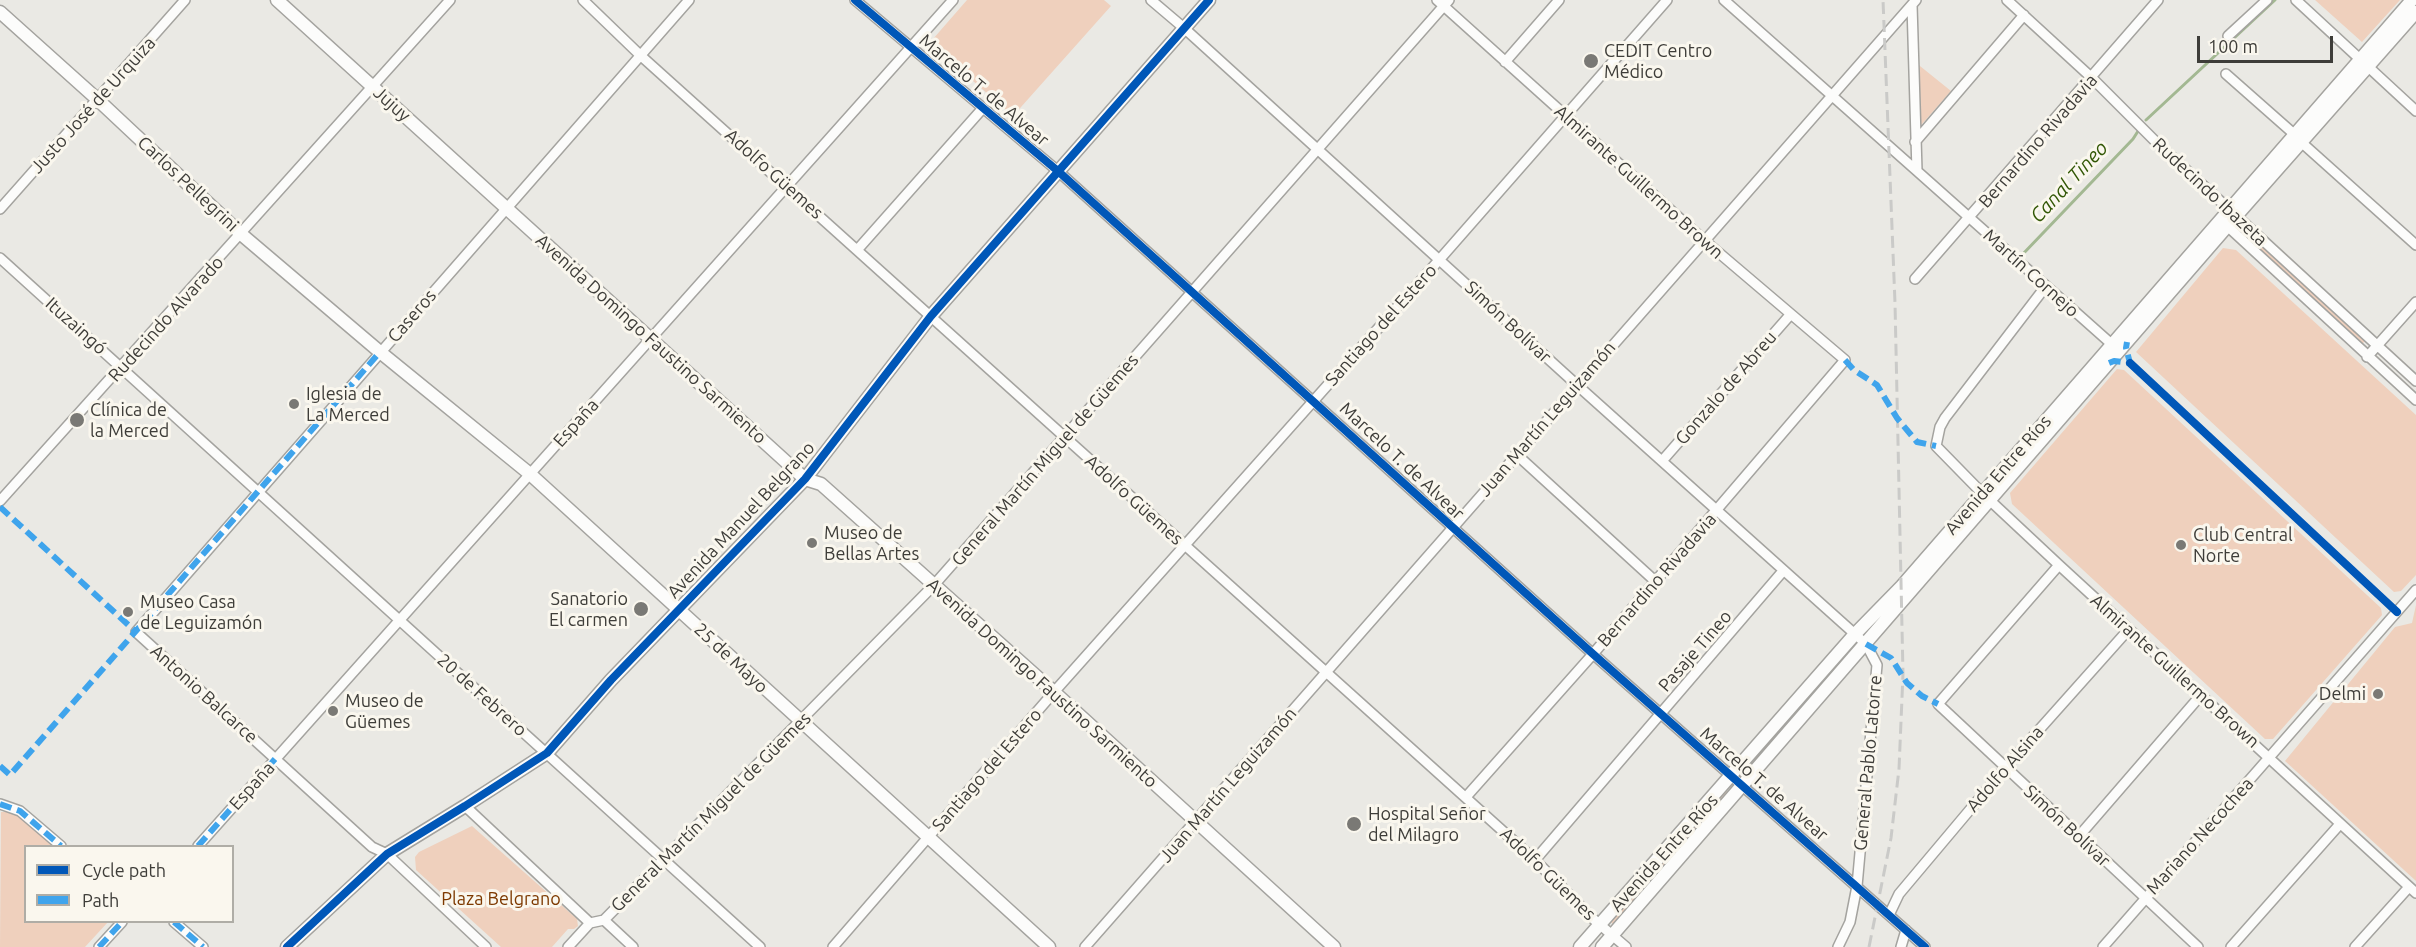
<!DOCTYPE html>
<html>
<head>
<meta charset="utf-8">
<style>
	body { margin:0 }
	#map { position:relative; width:2416px; height:947px; overflow:hidden; background:#eae9e4; font-family:Ubuntu,sans-serif }
	canvas { display:block }
	.legend { position:absolute; left:24px; top:845px; width:210px; height:78px; box-sizing:border-box; background:#faf7ee; border:2px solid #afada6; margin:0; padding:8px 10px; list-style:none; font-size:18px; color:#3e3d39 }
	.legend li { display:flex; align-items:center; gap:12px; height:30px }
	.legend b { width:30px; border:2px solid #afada6 }
	.scale { position:absolute; left:2197px; top:36px; width:136px; height:27px; box-sizing:border-box; border:3px solid #3e3d39; border-top:0; padding-left:8px; font-size:18px; line-height:21px; white-space:nowrap; color:#3e3d39; -webkit-text-stroke:4px #faf7ee; paint-order:stroke }
</style>
</head>
<body>
<div id="map">
<canvas width="2416" height="947"></canvas>
<ul class="legend">
<li><b style="height:8px;background:#0057b8"></b>Cycle path</li>
<li><b style="height:8px;background:#3fa4ec"></b>Path</li>
</ul>
<div class="scale">100 m</div>
</div>
<script>
const ctx = document.querySelector('canvas').getContext('2d');
ctx.lineJoin = 'round';
function paint(path, color) { ctx.fillStyle = color; ctx.fill(path, 'evenodd'); }
const toPath = rows => new Path2D(rows.map(r => 'M' + r).join(''));
function trace(path, color, width, dash) { ctx.strokeStyle = color; ctx.lineWidth = width; ctx.lineCap = dash ? 'butt' : 'round'; ctx.setLineDash(dash || []); ctx.stroke(path); }
function drawText(font, color, halo, rows, align = 'center') {
  ctx.font = font + ' Ubuntu,sans-serif'; ctx.lineWidth = 6; ctx.setLineDash([]); ctx.textBaseline = 'middle'; ctx.strokeStyle = halo; ctx.fillStyle = color; for (const [text, x, y, turn = 0] of rows) {
    ctx.save(); ctx.translate(x, y); ctx.rotate((+turn || 0) * Math.PI / 180); ctx.textAlign = isNaN(turn) ? turn : align; if (halo) ctx.strokeText(text, 0, 0); ctx.fillText(text, 0, 0); ctx.restore();
  }
}
paint(toPath([
	[967,0,1104,0,1111,6,1013,116,933,46,933,39],
	[2315,0,2400,0,2362,42],
	[1915,62,1951,91,1915,132],
	[2242,227,2366,340,2362,344,2239,231],
	[2223,248,2236,250,2416,415,2416,575,2401,591,2394,592,2136,352],
	[2117,369,2124,370,2381,608,2382,615,2273,739,2265,739,2012,504,2010,493],
	[2416,605,2416,881,2285,761,2395,627,2412,623],
	[1839,659,1841,662,1833,674,1742,779,1737,774],
	[1725,789,1730,794,1615,926,1610,921],
	[1,812,14,812,54,846,26,846,26,922,108,922,85,947,0,947],
	[472,826,577,919,578,926,574,929,568,929,552,947,501,947,416,870,415,857,419,852]
]), '#efd0bd');
trace(toPath([
	[2146,120,2275,0],
	[2021,256,2133,139,2140,128]
]), '#a3b892', 3);
const minor = toPath([
	[583,0,640,55,1535,860,1591,917,1626,947],
	[855,0,1059,172,1593,654,1925,947],
	[1151,0,1184,28,1577,385,1866,644,1877,665,1857,886,1850,922,1838,947],
	[1437,0,1705,241,1845,360,1593,654,1466,797],
	[1724,0,1917,171],
	[2007,0,2092,78,2157,143,2416,381],
	[2296,0,2416,111],
	[1912,5,1917,171,2116,348],
	[2228,36,2267,0],
	[1505,62,1559,0],
	[2226,74,2294,134],
	[1915,142,2024,15],
	[2301,142,2416,245],
	[0,209,185,0],
	[2224,223,2416,400],
	[858,249,983,108],
	[0,258,760,947],
	[1915,279,2158,0],
	[2046,286,1945,418,1940,427,1936,446,1982,493,2059,565,2416,893],
	[2367,357,2416,302],
	[1516,454,1655,581],
	[1662,461,1790,315],
	[0,501,450,0],
	[2059,565,1938,704,2198,947],
	[0,804,20,811,61,846],
	[465,806,590,923],
	[2079,836,2201,695],
	[198,846,953,0],
	[1535,860,1783,571],
	[1889,915,1899,894,2005,768,2129,629],
	[604,920,633,947],
	[174,922,203,947],
	[99,947,122,922],
	[486,947,387,854,372,847,136,632,689,0],
	[568,947,590,923,604,920,934,585,1449,0],
	[833,947,1054,692,1440,259,1667,0],
	[1085,947,1916,0],
	[1901,947,1906,930],
	[2103,947,2416,590],
	[2231,947,2340,824],
	[2355,947,2409,887]
]);
const major = toPath([
	[277,0,805,479,821,484,1054,692,1334,947],
	[0,12,97,99,241,234,380,352,530,474,1049,947],
	[287,947,387,854,465,806,547,753,611,680,805,479,931,316,1209,0],
	[1580,947,1855,634,1902,586,2412,0],
	[1602,947,2236,216,2416,12]
]);
trace(minor, '#a4a39f', 12);
trace(major, '#a4a39f', 15);
trace(minor, '#fcfcfb', 9);
trace(major, '#fcfcfb', 12);
trace(toPath([
	[1869,947,1891,838,1899,769,1903,674,1895,303,1883,0]
]), '#cacac8', 3, [12, 6]);
trace(toPath([
	[1845,360,1854,370,1877,385,1897,418,1917,442,1936,446],
	[2109,363,2114,361,2130,363,2126,348,2127,342],
	[0,507,136,632],
	[1866,644,1891,658,1907,683,1922,696,1938,704],
	[0,766,10,775,380,352],
	[0,804,20,811,61,846],
	[198,846,275,759],
	[174,922,203,947],
	[99,947,122,922]
]), '#3fa4ec', 6, [12, 6]);
trace(toPath([
	[855,0,1059,172,1593,654,1925,947],
	[2130,363,2397,612],
	[287,947,387,854,465,806,547,753,611,680,805,479,931,316,1209,0]
]), '#0057b8', 8);
for (const [x, y, r, color] of [
	[1591,61,8,"#7a7975"],
	[294,404,6,"#7a7975"],
	[77,420,8,"#7a7975"],
	[812,543,6,"#7a7975"],
	[2181,545,6,"#7a7975"],
	[641,609,8,"#7a7975"],
	[128,612,6,"#7a7975"],
	[2378,694,6,"#7a7975"],
	[333,711,6,"#7a7975"],
	[1354,824,8,"#7a7975"]
]) { const dot = new Path2D(); dot.arc(x, y, r, 0, 2 * Math.PI); ctx.fillStyle = color; ctx.fill(dot); trace(dot, '#faf7ee', 2); }
drawText('18px', '#3e3d39', '#faf7ee', [
	["CEDIT Centro",1604,51],
	["Médico",1604,72],
	["Iglesia de",306,394],
	["La Merced",306,415],
	["Clínica de",90,410],
	["la Merced",90,431],
	["Museo de",824,533],
	["Bellas Artes",824,554],
	["Club Central",2193,535],
	["Norte",2193,556],
	["Sanatorio",628,599,"right"],
	["El carmen",628,620,"right"],
	["Museo Casa",140,602],
	["de Leguizamón",140,623],
	["Delmi",2366,694,"right"],
	["Museo de",345,701],
	["Güemes",345,722],
	["Hospital Señor",1368,814],
	["del Milagro",1368,835]
], 'left');
drawText('18px', '#3e3d39', '#faf7ee', [
	["Marcelo T. de Alvear",984,90,40],
	["Jujuy",392,104,42],
	["Justo José de Urquiza",93,105,-48],
	["Bernardino Rivadavia",2038,141,-49],
	["Adolfo Güemes",774,174,42],
	["Almirante Guillermo Brown",1639,182,42],
	["Carlos Pellegrini",188,184,43],
	["Rudecindo Ibazeta",2210,192,43],
	["Martín Cornejo",2031,273,42],
	["Caseros",412,316,-49],
	["Rudecindo Alvarado",166,319,-48],
	["Simón Bolívar",1508,322,43],
	["Santiago del Estero",1381,325,-48],
	["Ituzaingó",76,326,42],
	["Avenida Domingo Faustino Sarmiento",651,339,42],
	["Gonzalo de Abreu",1726,388,-49],
	["Juan Martín Leguizamón",1547,419,-49],
	["España",576,423,-48],
	["General Martín Miguel de Güemes",1045,460,-49],
	["Marcelo T. de Alvear",1402,461,43],
	["Avenida Entre Ríos",1998,475,-49],
	["Adolfo Güemes",1134,500,42],
	["Avenida Manuel Belgrano",741,520,-47],
	["Bernardino Rivadavia",1657,580,-49],
	["Pasaje Tineo",1695,651,-49],
	["25 de Mayo",731,658,43],
	["Almirante Guillermo Brown",2175,671,42],
	["Avenida Domingo Faustino Sarmiento",1042,683,42],
	["Antonio Balcarce",204,694,42],
	["20 de Febrero",482,695,42],
	["General Pablo Latorre",1868,763,-85],
	["Adolfo Alsina",2005,769,-49],
	["Santiago del Estero",987,770,-49],
	["Marcelo T. de Alvear",1764,784,41],
	["Juan Martín Leguizamón",1228,785,-49],
	["España",252,786,-48],
	["General Martín Miguel de Güemes",711,812,-45],
	["Simón Bolívar",2067,826,43],
	["Mariano Necochea",2200,836,-48],
	["Avenida Entre Ríos",1664,853,-48],
	["Adolfo Güemes",1548,874,44]
]);
drawText('18px', '#7d3900', '#faf7ee', [
	["Plaza Belgrano",501,899]
]);
drawText('italic 20px', '#335807', '#faf7ee', [
	["Canal Tineo",2069,182,-47]
]);
</script>
</body>
</html>
